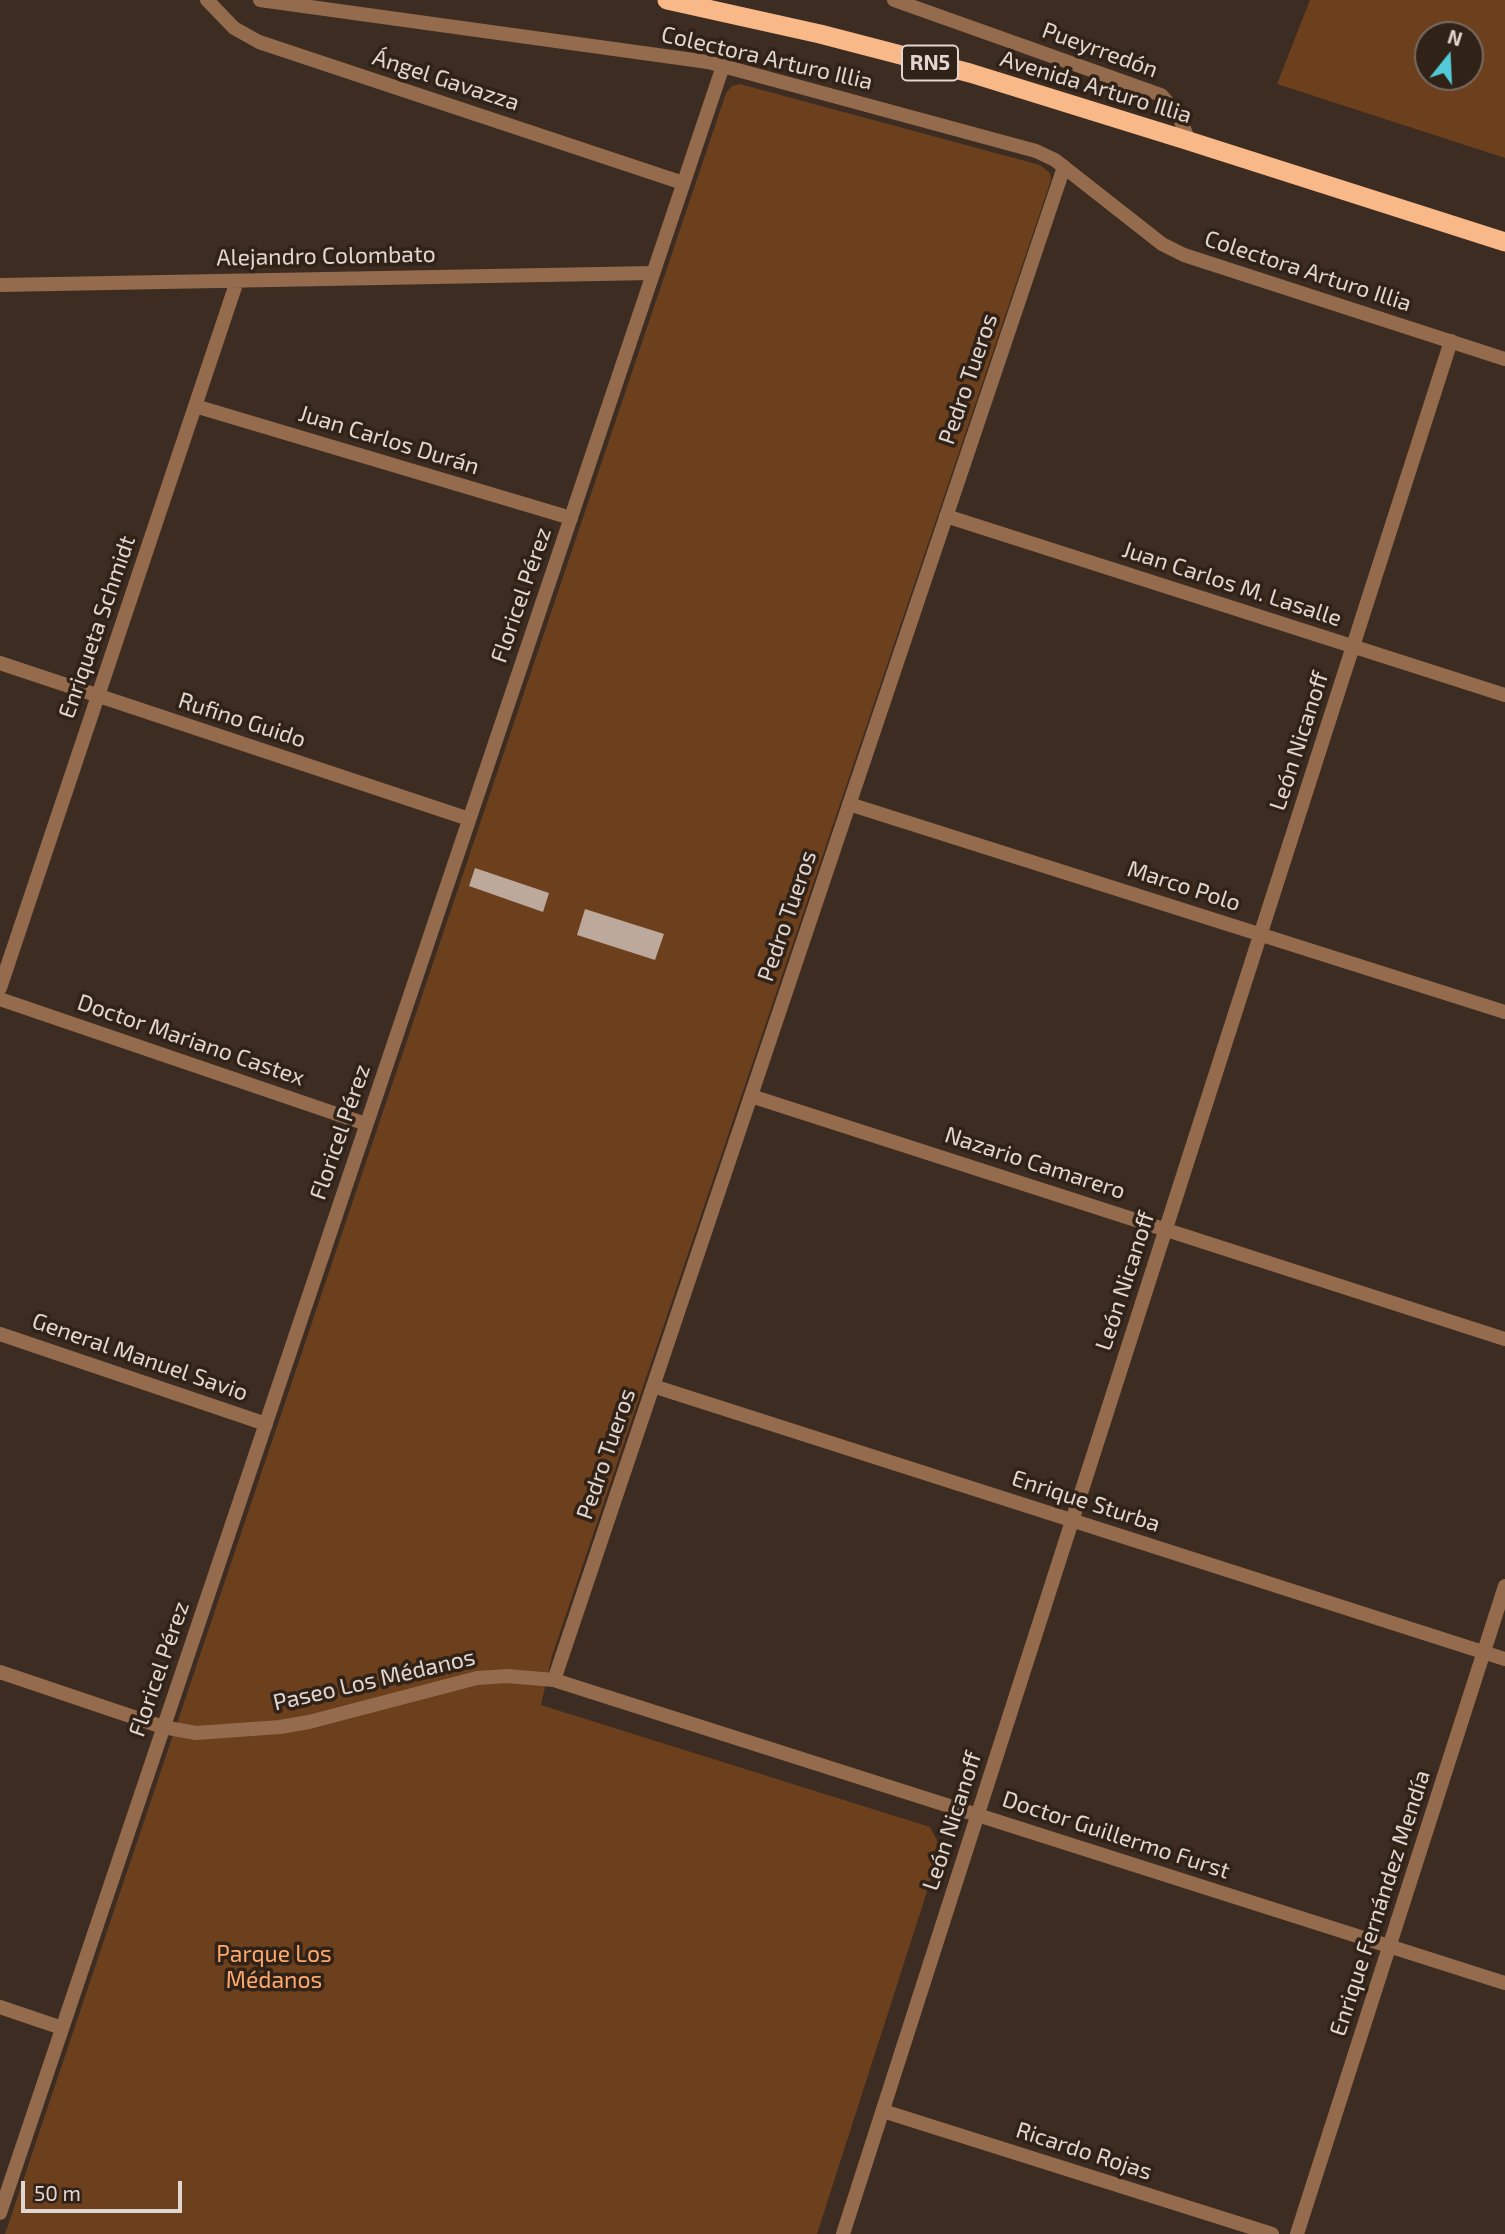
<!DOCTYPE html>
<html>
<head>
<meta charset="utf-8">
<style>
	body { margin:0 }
	#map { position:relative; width:1505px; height:2234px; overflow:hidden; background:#3c2c21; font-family:"Exo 2",sans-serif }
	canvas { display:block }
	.north { position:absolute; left:1414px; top:21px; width:70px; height:70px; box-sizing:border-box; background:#312218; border:2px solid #776a62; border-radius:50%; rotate:18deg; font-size:19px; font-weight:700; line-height:28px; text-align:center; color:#e1d6d0 }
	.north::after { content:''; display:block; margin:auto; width:24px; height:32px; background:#52cbd9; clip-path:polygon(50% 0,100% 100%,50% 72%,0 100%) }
	.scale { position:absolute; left:21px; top:2181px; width:161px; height:32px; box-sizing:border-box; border:4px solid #e1d6d0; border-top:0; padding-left:9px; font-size:21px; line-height:24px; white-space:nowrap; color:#e1d6d0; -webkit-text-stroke:5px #312218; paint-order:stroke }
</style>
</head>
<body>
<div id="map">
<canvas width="1505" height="2234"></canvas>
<div class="north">N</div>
<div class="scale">50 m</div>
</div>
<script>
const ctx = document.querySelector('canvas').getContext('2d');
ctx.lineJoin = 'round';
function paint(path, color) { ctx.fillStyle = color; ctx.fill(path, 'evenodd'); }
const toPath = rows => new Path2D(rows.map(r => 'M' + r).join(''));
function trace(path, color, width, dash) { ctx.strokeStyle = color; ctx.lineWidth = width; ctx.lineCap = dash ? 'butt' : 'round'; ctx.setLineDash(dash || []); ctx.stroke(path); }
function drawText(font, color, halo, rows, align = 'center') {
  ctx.font = font + ' "Exo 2",sans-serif'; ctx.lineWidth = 7; ctx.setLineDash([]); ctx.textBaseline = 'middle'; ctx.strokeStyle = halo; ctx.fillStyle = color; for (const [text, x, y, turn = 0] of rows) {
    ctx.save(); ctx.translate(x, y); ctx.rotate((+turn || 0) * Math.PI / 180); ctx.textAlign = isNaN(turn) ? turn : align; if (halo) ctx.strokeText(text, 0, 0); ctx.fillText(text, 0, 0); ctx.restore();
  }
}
paint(toPath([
	[1310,0,1505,0,1505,158,1277,84],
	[1470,35,1470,77,1428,77,1428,35],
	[740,84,1040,165,1050,173,1051,180,552,1656,541,1705,930,1827,941,1848,817,2234,5,2234,726,93,732,86]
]), '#6c3f1d');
paint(toPath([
	[475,868,549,893,543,912,469,886],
	[585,909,664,934,655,960,577,935]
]), '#bda99c');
trace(toPath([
	[207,0,234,28,259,42,683,183],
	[894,0,1161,95,1178,114,1189,141],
	[0,285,653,273],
	[195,406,571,518],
	[946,516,1505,695],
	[0,663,469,819],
	[849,804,1505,1012],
	[0,988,237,281],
	[0,999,366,1124],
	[751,1096,1505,1339],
	[0,1334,266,1424],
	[653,1386,1505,1659],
	[0,1672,163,1727,196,1733,280,1727,309,1722,477,1678,507,1676,554,1680,1505,1983],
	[554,1680,1064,167],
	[883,2111,1272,2234],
	[843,2234,1451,341],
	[1297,2234,1505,1586]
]), '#956b4d', 14);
trace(toPath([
	[260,0,708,62,1036,151,1055,160,1162,244,1184,255,1505,359],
	[0,2007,62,2028],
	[0,2213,723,66]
]), '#956b4d', 14);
trace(toPath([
	[667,0,820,34,970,73,1189,141,1505,242]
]), '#f8b888', 19);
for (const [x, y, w] of [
	[930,63,56]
]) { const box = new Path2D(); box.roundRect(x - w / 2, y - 17.5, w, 35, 5); ctx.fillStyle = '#312218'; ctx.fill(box); trace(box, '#e1d6d0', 2); }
drawText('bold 21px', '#e1d6d0', null, [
	["RN5",930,63]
]);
drawText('23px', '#e1d6d0', '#312218', [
	["Pueyrredón",1100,50,20],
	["Colectora Arturo Illia",767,58,13],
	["Ángel Gavazza",446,80,18],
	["Avenida Arturo Illia",1096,87,17],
	["Alejandro Colombato",326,256,-1],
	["Colectora Arturo Illia",1308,271,18],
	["Pedro Tueros",968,379,-71],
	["Juan Carlos Durán",389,440,17],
	["Juan Carlos M. Lasalle",1232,584,18],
	["Floricel Pérez",521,595,-71],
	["Enriqueta Schmidt",97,627,-71],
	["Rufino Guido",242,720,18],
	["León Nicanoff",1299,741,-72],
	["Marco Polo",1184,886,18],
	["Pedro Tueros",787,916,-71],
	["Doctor Mariano Castex",191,1040,19],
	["Floricel Pérez",340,1132,-71],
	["Nazario Camarero",1035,1163,18],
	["León Nicanoff",1125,1281,-72],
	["General Manuel Savio",140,1357,19],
	["Pedro Tueros",606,1454,-71],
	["Enrique Sturba",1086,1501,18],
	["Floricel Pérez",159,1669,-71],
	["Paseo Los Médanos",374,1680,-13],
	["León Nicanoff",952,1821,-72],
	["Doctor Guillermo Furst",1116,1835,18],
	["Enrique Fernández Mendía",1380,1903,-72],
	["Ricardo Rojas",1084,2151,18]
]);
drawText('23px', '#fda96d', '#312218', [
	["Parque Los",274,1954],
	["Médanos",274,1980]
]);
</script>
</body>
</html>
